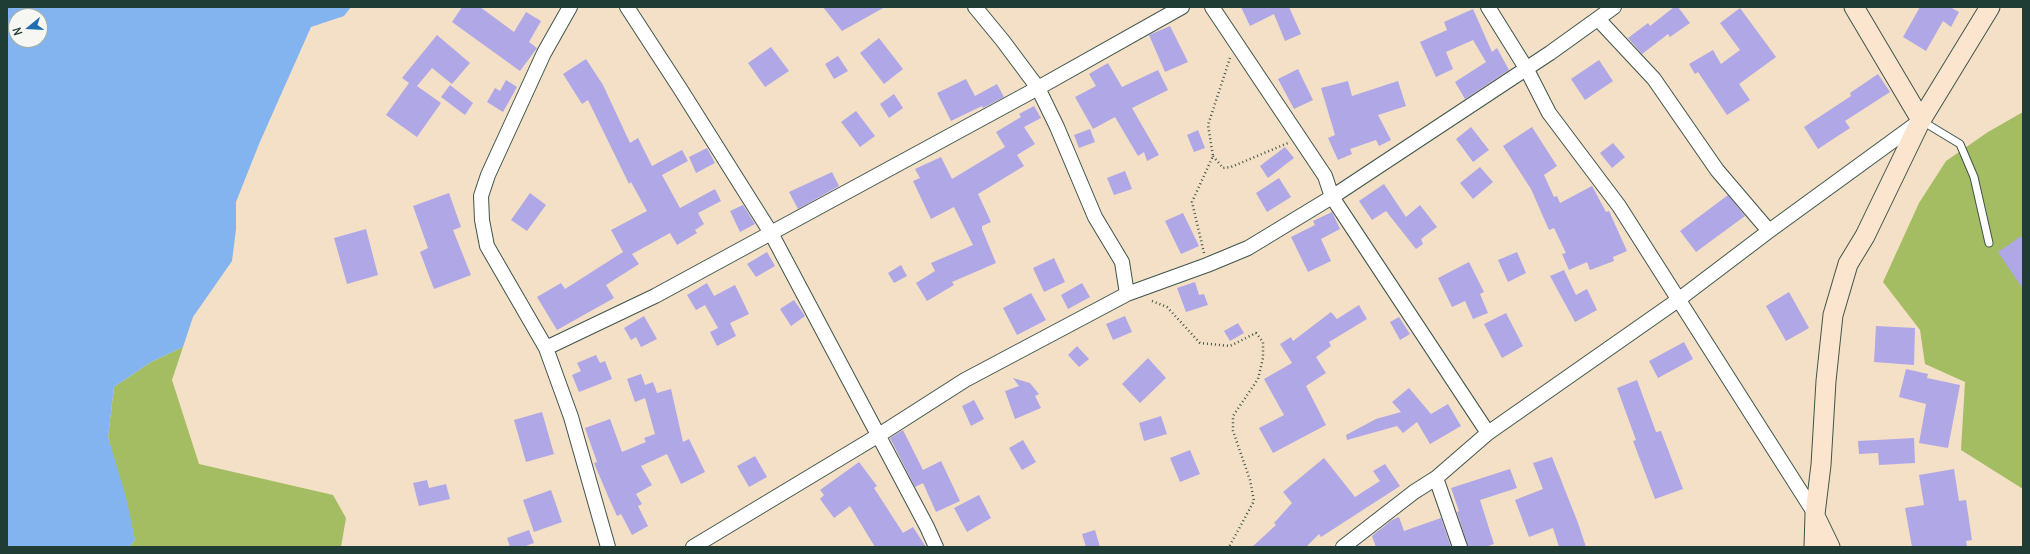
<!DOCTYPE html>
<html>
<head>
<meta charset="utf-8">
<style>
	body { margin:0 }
	#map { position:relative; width:2030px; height:554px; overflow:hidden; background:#f3e0c6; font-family:Delius,sans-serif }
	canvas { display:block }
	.frame { position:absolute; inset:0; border:8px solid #1f3d34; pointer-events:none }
	.north { position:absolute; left:8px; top:8px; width:40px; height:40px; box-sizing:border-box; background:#f6f6f2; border:1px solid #a0aca6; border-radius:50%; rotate:252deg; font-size:11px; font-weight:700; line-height:16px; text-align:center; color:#1f3d34 }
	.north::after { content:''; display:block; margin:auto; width:14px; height:18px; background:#1f6fb2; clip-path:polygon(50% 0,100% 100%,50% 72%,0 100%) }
</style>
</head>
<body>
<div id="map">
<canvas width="2030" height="554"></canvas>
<div class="frame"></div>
<div class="north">N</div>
</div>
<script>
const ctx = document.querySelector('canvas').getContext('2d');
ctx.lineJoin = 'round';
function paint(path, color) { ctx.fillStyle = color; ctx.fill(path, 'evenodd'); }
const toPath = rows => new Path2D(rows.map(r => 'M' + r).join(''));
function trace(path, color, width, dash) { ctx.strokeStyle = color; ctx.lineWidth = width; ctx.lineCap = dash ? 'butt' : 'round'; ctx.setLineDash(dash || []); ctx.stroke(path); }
paint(toPath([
	[2023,112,2023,489,1961,450,1965,382,1925,364,1920,330,1883,282,1919,203,1946,161,1988,132],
	[183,347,172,380,199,464,333,495,346,518,341,547,129,547,135,540,108,437,114,387,151,362]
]), '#a4bd63');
paint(toPath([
	[7,7,351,7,344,16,311,27,259,144,236,202,236,229,232,261,193,317,183,347,151,362,114,387,108,437,126,497,135,540,129,547,7,547],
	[16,16,40,16,40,40,16,40]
]), '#83b4ef');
paint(toPath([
	[462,7,480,7,514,32,526,12,541,21,529,42,537,48,520,71,452,22],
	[823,7,885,7,842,31],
	[1241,7,1289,7,1301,34,1285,41,1274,14,1250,26],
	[1674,7,1678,7,1690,23,1670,37,1668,34,1642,54,1628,38,1648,23,1650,26],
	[1920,7,1950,7,1959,12,1951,27,1943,21,1926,51,1903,37],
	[1740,8,1776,57,1739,84,1750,100,1727,115,1698,72,1695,74,1689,64,1713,50,1721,64,1740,50,1720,23],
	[1473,9,1492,52,1497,48,1509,70,1465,99,1455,82,1486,62,1473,40,1446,52,1453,69,1436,77,1420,42,1447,30,1444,22],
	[1170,26,1188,62,1165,72,1149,35],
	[437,35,470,63,452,84,432,68,417,86,441,103,417,137,386,115,409,83,402,78],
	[879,38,903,69,884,84,860,53],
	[771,47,789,71,765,87,748,63],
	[838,56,848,71,834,79,825,64],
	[586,59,603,85,630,143,638,138,652,166,682,150,688,161,662,175,680,208,715,189,721,201,698,213,704,224,695,230,697,233,677,245,670,233,632,254,639,264,606,285,614,298,557,330,537,297,561,283,565,289,623,252,611,230,647,211,631,182,629,184,588,100,582,104,563,74],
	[1599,60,1613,81,1585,100,1571,79],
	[1108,63,1122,87,1158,70,1168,90,1132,108,1159,155,1147,161,1144,152,1138,156,1115,117,1093,129,1075,97,1096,86,1089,74],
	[1298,69,1313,100,1294,109,1278,79],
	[1878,74,1890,92,1845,121,1850,128,1818,149,1804,127,1851,96,1850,93],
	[966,79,975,96,997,84,1004,97,983,108,982,106,951,121,937,93],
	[506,80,517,87,503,112,487,102,495,88,500,91],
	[1348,81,1352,96,1398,81,1406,106,1378,115,1391,140,1379,146,1376,140,1350,149,1352,154,1338,160,1328,138,1335,135,1321,88],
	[450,85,473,103,465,115,441,97],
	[894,94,903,108,889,118,880,104],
	[1034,106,1041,118,1024,127,1035,144,1017,155,1024,166,978,194,991,222,982,226,982,229,996,263,952,282,954,285,927,301,916,283,935,271,931,263,973,245,954,207,931,219,913,181,920,178,915,169,941,157,952,179,1005,147,996,132,1021,117,1019,114],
	[856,111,875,136,860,147,841,122],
	[1471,127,1489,150,1473,162,1456,139],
	[1532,127,1557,166,1544,175,1554,197,1557,196,1560,203,1592,186,1606,212,1609,211,1627,251,1613,257,1614,261,1590,270,1587,262,1569,270,1562,254,1566,253,1554,228,1549,230,1531,189,1503,146],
	[1090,129,1095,142,1079,148,1074,135],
	[1198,130,1205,148,1194,152,1187,135],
	[1613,143,1625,157,1612,168,1600,153],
	[1285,147,1294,158,1268,178,1260,166],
	[707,148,715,163,696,173,689,157],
	[1480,167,1493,182,1473,199,1460,183],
	[1125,171,1132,189,1114,195,1107,178],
	[832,172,839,186,798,209,789,192],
	[1279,178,1291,197,1267,212,1256,193],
	[1384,184,1406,217,1420,205,1437,227,1421,239,1423,244,1416,249,1386,211,1372,220,1359,201],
	[449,193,461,227,453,230,471,275,434,289,420,252,428,248,413,206],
	[530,193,546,205,527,231,511,220],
	[1728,195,1745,216,1696,252,1680,231],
	[743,205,755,224,740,232,730,211],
	[1332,212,1340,229,1321,239,1331,261,1308,272,1291,237,1315,225,1313,221],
	[1183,213,1199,246,1181,254,1165,221],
	[366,229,378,275,347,284,334,238],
	[2023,235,2023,289,1998,252],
	[767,252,775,266,756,277,747,264],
	[1517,252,1526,273,1508,282,1498,260],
	[1054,258,1065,282,1044,292,1033,268],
	[1469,262,1484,292,1480,294,1488,313,1473,319,1465,301,1452,307,1438,278],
	[901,265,907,276,894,283,888,273],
	[1564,270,1576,295,1587,289,1597,310,1575,322,1550,276],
	[1195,282,1199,295,1204,294,1208,305,1186,312,1177,288],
	[707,283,714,296,735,285,749,314,730,323,736,336,717,346,710,332,718,328,705,305,696,310,687,295],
	[1082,283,1090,297,1068,309,1061,295],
	[1789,292,1809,328,1786,341,1766,306],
	[1031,293,1046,320,1017,335,1003,308],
	[794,300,805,316,791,326,780,309],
	[1359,305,1367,319,1329,342,1331,346,1316,357,1326,373,1306,386,1326,425,1273,453,1259,428,1284,415,1264,379,1292,363,1280,344,1291,337,1293,341,1331,312,1337,319],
	[1506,313,1523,346,1502,358,1484,324],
	[644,316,657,339,641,347,636,337,631,340,624,328],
	[1125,316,1132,332,1113,340,1106,324],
	[1399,317,1410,334,1400,340,1390,322],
	[1238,323,1244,333,1230,341,1224,331],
	[1876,326,1915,328,1914,365,1874,362],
	[1684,342,1693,359,1658,378,1649,361],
	[1077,346,1089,359,1079,367,1068,355],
	[596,355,600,363,605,361,612,379,579,392,572,375,581,371,577,363],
	[1148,358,1166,378,1140,403,1122,384],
	[1906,369,1928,374,1927,378,1960,385,1948,448,1919,443,1926,404,1899,397],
	[641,374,645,385,653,382,657,393,671,389,683,442,689,439,705,472,681,484,667,454,641,466,652,485,636,494,642,504,638,506,648,526,632,535,621,514,617,516,608,496,594,463,597,462,585,428,610,419,622,452,646,442,644,438,655,434,645,398,635,402,627,379],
	[1013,378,1030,383,1039,394,1035,396,1041,408,1015,419,1005,391,1019,386],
	[1637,380,1656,432,1661,431,1683,489,1655,499,1633,441,1636,440,1617,388],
	[1409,388,1431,414,1448,404,1461,426,1430,444,1417,422,1403,433,1397,426,1347,440,1346,435,1376,419,1401,412,1392,402],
	[974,400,984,419,971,426,962,406],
	[542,412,554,454,526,462,514,420],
	[1161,416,1167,434,1144,441,1139,423],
	[903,430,923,470,941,461,960,501,936,512,923,483,915,487,890,438],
	[1914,438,1915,463,1879,465,1878,453,1859,454,1858,441],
	[1023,440,1036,462,1022,470,1009,448],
	[1190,450,1200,474,1180,482,1170,458],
	[755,456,767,477,749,487,737,466],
	[1552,457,1578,523,1586,547,1559,547,1553,528,1529,537,1515,500,1543,489,1533,463],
	[1324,458,1355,497,1380,481,1373,471,1385,464,1400,486,1321,537,1319,534,1306,547,1252,547,1276,525,1274,523,1292,503,1283,492],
	[859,462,877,486,874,488,903,533,913,527,926,547,875,547,850,506,834,518,820,499,824,495,820,490],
	[1510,469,1517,488,1480,500,1494,544,1485,547,1468,547,1457,512,1459,511,1451,488],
	[1954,469,1959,501,1966,500,1972,540,1966,541,1967,547,1912,547,1905,508,1924,505,1919,475],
	[427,480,429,488,446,484,450,499,419,506,413,483],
	[551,490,562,522,534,532,523,500],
	[979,495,991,518,967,532,954,508],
	[1399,517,1404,531,1441,518,1451,547,1376,547,1372,536,1392,520],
	[529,530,534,543,523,547,510,547,507,538],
	[1095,530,1100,547,1086,547,1082,534]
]), '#b0a7e7');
const lane = toPath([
	[1922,121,1960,144,1974,177,1989,243]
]);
const street = toPath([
	[570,7,544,53,488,175,481,196,482,220,487,246,546,348,571,417,608,547],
	[627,7,681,90,771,233,927,527,936,547],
	[975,7,1003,41,1038,88,1057,127,1095,217,1122,262,1127,294],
	[1212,7,1325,176,1332,197,1488,433],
	[1488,7,1526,68,1549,113,1619,206,1815,514],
	[1598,19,1654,79,1717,170,1769,231],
	[546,348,655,296,1038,88,1182,7],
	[1436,478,1460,547],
	[693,547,879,435,965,380,1127,294,1207,265,1248,248,1332,197,1550,53,1614,7],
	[1343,547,1414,492,1436,478,1488,433,1678,300,1769,231,1920,121]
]);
const secondary = toPath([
	[1854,7,1921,120],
	[1816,518,1830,547],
	[1814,547,1815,514,1821,465,1826,381,1833,315,1848,264,1865,236,1921,120,1990,7]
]);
trace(lane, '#3f554a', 9);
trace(street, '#3f554a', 16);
trace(secondary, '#3f554a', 21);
trace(toPath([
	[1213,156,1223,168,1231,167,1288,143],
	[1204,253,1192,202,1213,156,1208,125,1230,58],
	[1152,301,1167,307,1200,343,1230,346,1256,333,1263,342,1263,358,1258,379,1233,416,1233,431,1250,480,1254,501,1229,547]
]), '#3f554a', 2.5, [1, 3]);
trace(lane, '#fff', 7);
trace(street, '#fff', 14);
trace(secondary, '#fce5cf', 19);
</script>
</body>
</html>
